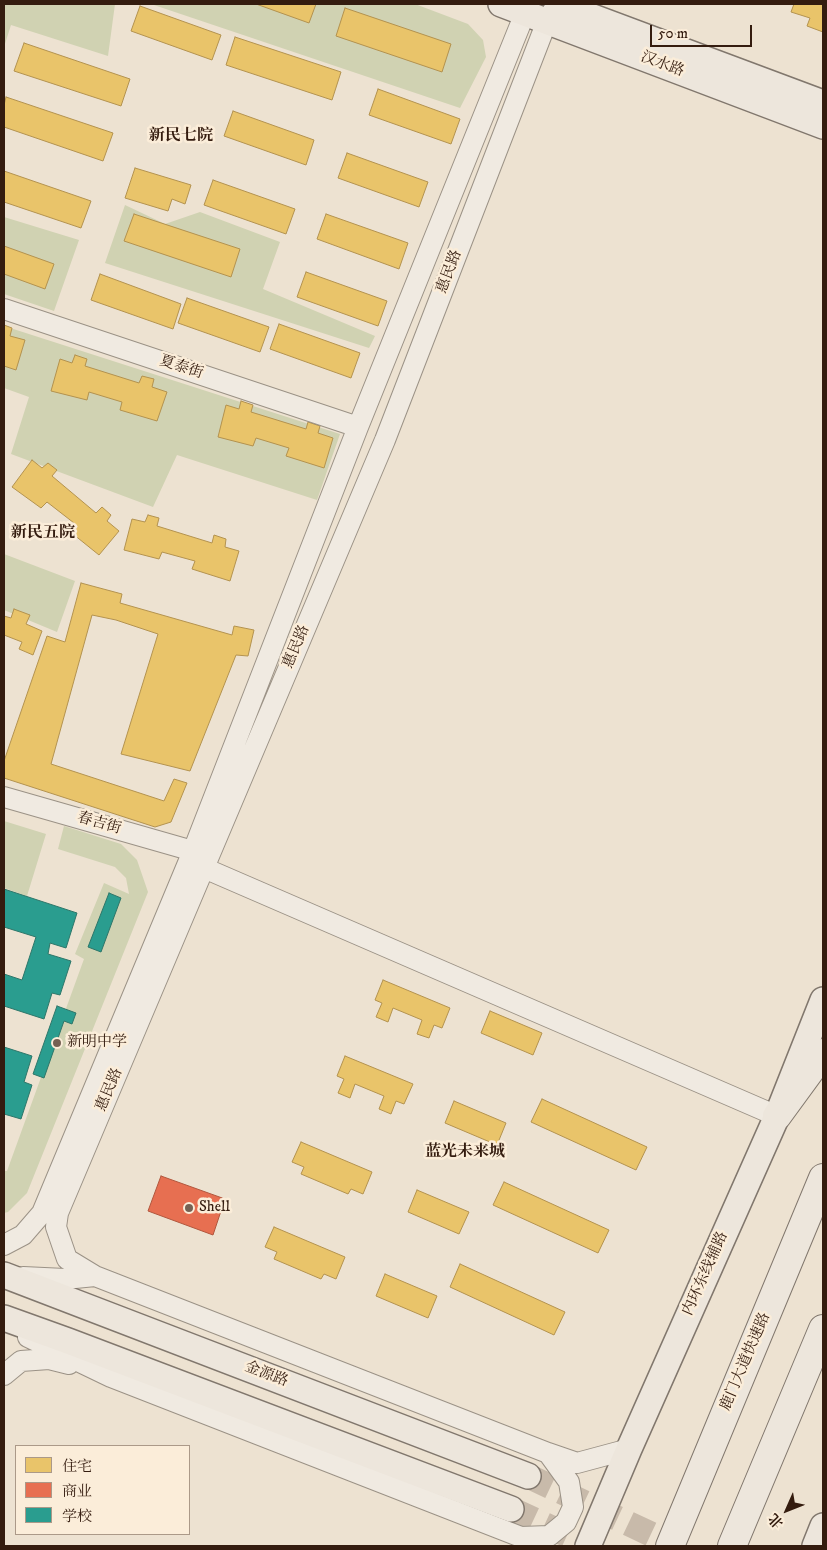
<!DOCTYPE html>
<html>
<head>
<meta charset="utf-8">
<style>
	body { margin:0 }
	#map { position:relative; width:827px; height:1550px; overflow:hidden; background:#ede2d1; font-family:"IM FELL DW Pica","Noto Serif SC",serif }
	canvas { display:block }
	.frame { position:absolute; inset:0; border:5px solid #341c0f; pointer-events:none }
	.legend { position:absolute; left:15px; top:1445px; width:175px; height:90px; box-sizing:border-box; background:#fbedd9; border:1px solid #ab9988; margin:0; padding:6px 9px; list-style:none; font-size:15px; color:#341c0f }
	.legend li { display:flex; align-items:center; gap:10px; height:25px }
	.legend b { width:25px; border:1px solid #ab9988 }
	.north { position:absolute; left:762px; top:1485px; width:50px; height:50px; -webkit-text-stroke:4px #fbedd9; paint-order:stroke; rotate:226deg; font-size:14px; font-weight:700; line-height:20px; text-align:center; color:#341c0f }
	.north::after { content:''; display:block; margin:auto; width:18px; height:22px; background:#341c0f; clip-path:polygon(50% 0,100% 100%,50% 72%,0 100%) }
	.scale { position:absolute; left:650px; top:25px; width:102px; height:22px; box-sizing:border-box; border:2px solid #341c0f; border-top:0; padding-left:6px; font-size:15px; line-height:18px; white-space:nowrap; color:#341c0f; -webkit-text-stroke:4px #fbedd9; paint-order:stroke }
</style>
</head>
<body>
<div id="map">
<canvas width="827" height="1550"></canvas>
<div class="frame"></div>
<ul class="legend">
<li><b style="height:14px;background:#e9c46a"></b>住宅</li>
<li><b style="height:14px;background:#e76f51"></b>商业</li>
<li><b style="height:14px;background:#2a9d8f"></b>学校</li>
</ul>
<div class="north">北</div>
<div class="scale">50 m</div>
</div>
<script>
const ctx = document.querySelector('canvas').getContext('2d');
ctx.lineJoin = 'round';
function paint(path, color) { ctx.fillStyle = color; ctx.fill(path, 'evenodd'); }
const toPath = rows => new Path2D(rows.map(r => 'M' + r).join(''));
function trace(path, color, width, dash) { ctx.strokeStyle = color; ctx.lineWidth = width; ctx.lineCap = dash ? 'butt' : 'round'; ctx.setLineDash(dash || []); ctx.stroke(path); }
function drawText(font, color, halo, rows, align = 'center') {
  ctx.font = font + ' "IM FELL DW Pica","Noto Serif SC",serif'; ctx.lineWidth = 5; ctx.setLineDash([]); ctx.textBaseline = 'middle'; ctx.strokeStyle = halo; ctx.fillStyle = color; for (const [text, x, y, turn = 0] of rows) {
    ctx.save(); ctx.translate(x, y); ctx.rotate((+turn || 0) * Math.PI / 180); ctx.textAlign = isNaN(turn) ? turn : align; if (halo) ctx.strokeText(text, 0, 0); ctx.fillText(text, 0, 0); ctx.restore();
  }
}
paint(toPath([
	[4,4,115,4,108,56,11,25,4,47],
	[151,4,415,4,468,24,483,40,486,57,460,108],
	[125,205,165,224,200,212,280,242,263,289,375,336,369,348,105,263],
	[4,217,79,240,54,311,4,294],
	[4,326,340,434,317,500,177,455,153,507,11,454,29,397,4,388],
	[4,554,75,581,57,632,4,610],
	[4,821,46,834,27,896,4,888],
	[64,826,121,844,137,860,148,892,27,1193,8,1212,4,1213,4,1171,7,1171,84,959,75,954,104,883,129,894,126,878,115,867,58,849]
]), '#d0d2b2');
const homes = toPath([
	[256,4,316,4,309,23,256,4],
	[794,4,823,4,823,32,807,26,810,18,791,12,794,4],
	[140,6,221,35,212,60,131,31,140,6],
	[345,8,451,44,442,72,336,36,345,8],
	[235,37,341,72,332,100,226,65,235,37],
	[24,43,130,79,121,106,14,71,24,43],
	[378,89,460,119,451,144,369,115,378,89],
	[6,97,113,133,103,161,4,127,4,105,6,97],
	[233,111,314,140,306,165,224,136,233,111],
	[347,153,428,182,419,207,338,178,347,153],
	[135,168,191,185,185,204,172,199,168,211,125,198,135,168],
	[4,171,91,201,81,228,4,202,4,171],
	[213,180,295,209,286,234,204,205,213,180],
	[134,214,240,249,231,277,124,241,134,214],
	[326,214,408,243,399,269,317,239,326,214],
	[4,246,54,264,45,289,4,274,4,246],
	[306,272,387,301,378,326,297,297,306,272],
	[100,274,181,304,173,329,91,300,100,274],
	[187,298,269,327,260,352,178,323,187,298],
	[279,324,360,353,351,378,270,349,279,324],
	[4,325,12,328,10,336,25,340,16,370,4,366,4,325],
	[75,355,87,359,85,366,139,383,142,376,154,379,152,387,167,392,157,421,120,410,122,402,89,392,87,400,51,391,60,359,72,363,75,355],
	[241,401,253,405,251,412,306,429,308,422,320,426,318,433,333,438,324,468,286,456,289,448,256,438,253,446,218,437,226,405,239,409,241,401],
	[32,460,42,468,48,463,57,470,52,476,96,513,102,507,111,515,107,521,119,531,99,555,68,530,74,523,47,502,41,508,12,487,32,460],
	[148,515,159,518,157,526,212,543,214,535,226,539,225,547,239,551,230,581,192,569,195,561,162,552,159,559,124,550,132,519,145,522,148,515],
	[81,583,122,594,120,603,232,635,234,626,254,630,248,656,236,655,190,771,121,754,158,634,116,620,92,615,51,764,164,801,174,779,187,783,171,822,155,827,4,778,4,761,47,636,65,642,81,583],
	[14,609,30,615,26,624,42,631,33,655,19,649,22,642,4,635,4,616,11,618,14,609],
	[383,980,450,1008,442,1028,434,1025,429,1038,417,1034,422,1020,393,1008,388,1022,376,1017,382,1003,375,1000,383,980],
	[490,1011,542,1033,533,1055,481,1033,490,1011],
	[345,1056,413,1084,404,1104,396,1101,391,1114,379,1109,384,1096,355,1084,350,1098,338,1093,344,1079,337,1076,345,1056],
	[542,1099,647,1147,636,1170,531,1122,542,1099],
	[454,1101,506,1123,497,1145,445,1123,454,1101],
	[301,1142,372,1172,363,1194,351,1189,348,1194,301,1174,304,1167,292,1162,301,1142],
	[504,1182,609,1230,598,1253,493,1205,504,1182],
	[417,1190,469,1212,459,1234,408,1212,417,1190],
	[274,1227,345,1257,336,1279,324,1274,321,1279,274,1259,277,1252,265,1247,274,1227],
	[460,1264,565,1312,554,1335,450,1287,460,1264],
	[385,1274,437,1296,428,1318,376,1296,385,1274]
]);
paint(homes, '#e9c46a');
trace(homes, '#b3924f', 1);
const shops = toPath([
	[161,1176,225,1199,213,1235,148,1211,161,1176]
]);
paint(shops, '#e76f51');
trace(shops, '#b1563d', 1);
const schools = toPath([
	[4,889,77,913,66,948,50,943,48,954,71,961,60,995,52,993,44,1019,4,1006,4,974,22,980,36,937,4,927,4,889],
	[109,893,121,898,101,952,88,947,109,893],
	[57,1006,76,1013,72,1024,64,1021,44,1078,33,1074,57,1006],
	[4,1047,32,1056,24,1082,32,1085,21,1119,4,1114,4,1047]
]);
paint(schools, '#2a9d8f');
trace(schools, '#2d7669', 1);
trace(toPath([
	[528,1476,676,1546],
	[511,1509,591,1546]
]), '#c8baaa', 25, [25, 12]);
const minor = toPath([
	[4,309,358,427],
	[4,797,193,851],
	[204,868,777,1116],
	[4,1245,23,1235,42,1213,193,851,358,427,525,13,529,4],
	[95,1276,67,1259,56,1227,58,1213,385,440,547,21,554,9],
	[23,1277,65,1279,95,1276,548,1453,577,1463,629,1449],
	[28,1337,111,1377,521,1537,533,1546],
	[4,1375,21,1361,49,1359,69,1364],
	[521,1537,549,1536,566,1522,573,1507,569,1482,548,1453]
]);
const major = toPath([
	[501,4,823,126],
	[558,4,823,103],
	[4,1275,528,1476],
	[4,1318,68,1341,511,1509],
	[588,1546,629,1449,777,1116,823,1000],
	[815,1546,823,1526]
]);
const highway = toPath([
	[777,1116,823,1053],
	[670,1546,823,1178],
	[732,1546,823,1329]
]);
trace(minor, '#9b9286', 22);
trace(major, '#81776d', 28);
trace(highway, '#81776d', 30);
trace(minor, '#f0eae1', 20);
trace(major, '#ede6dc', 25);
trace(highway, '#ede6dc', 28);
for (const [x, y, r, color] of [
	[57,1043,5,"#756153"],
	[189,1208,5,"#756153"]
]) { const dot = new Path2D(); dot.arc(x, y, r, 0, 2 * Math.PI); ctx.fillStyle = color; ctx.fill(dot); trace(dot, '#fbedd9', 2); }
drawText('15px', '#341c0f', '#fbedd9', [
	["汉水路",662,65,21],
	["惠民路",450,272,-69],
	["夏泰街",181,368,18],
	["惠民路",297,647,-67],
	["春吉街",99,824,16],
	["惠民路",110,1090,-67],
	["内环东线辅路",706,1274,-66],
	["鹿门大道快速路",746,1362,-67],
	["金源路",266,1375,21]
]);
drawText('15px', '#341c0f', '#fbedd9', [
	["新明中学",67,1043],
	["Shell",199,1208]
], 'left');
drawText('bold 16px', '#341c0f', '#fbedd9', [
	["新民七院",181,137],
	["新民五院",43,534],
	["蓝光未来城",465,1153]
]);
</script>
</body>
</html>
